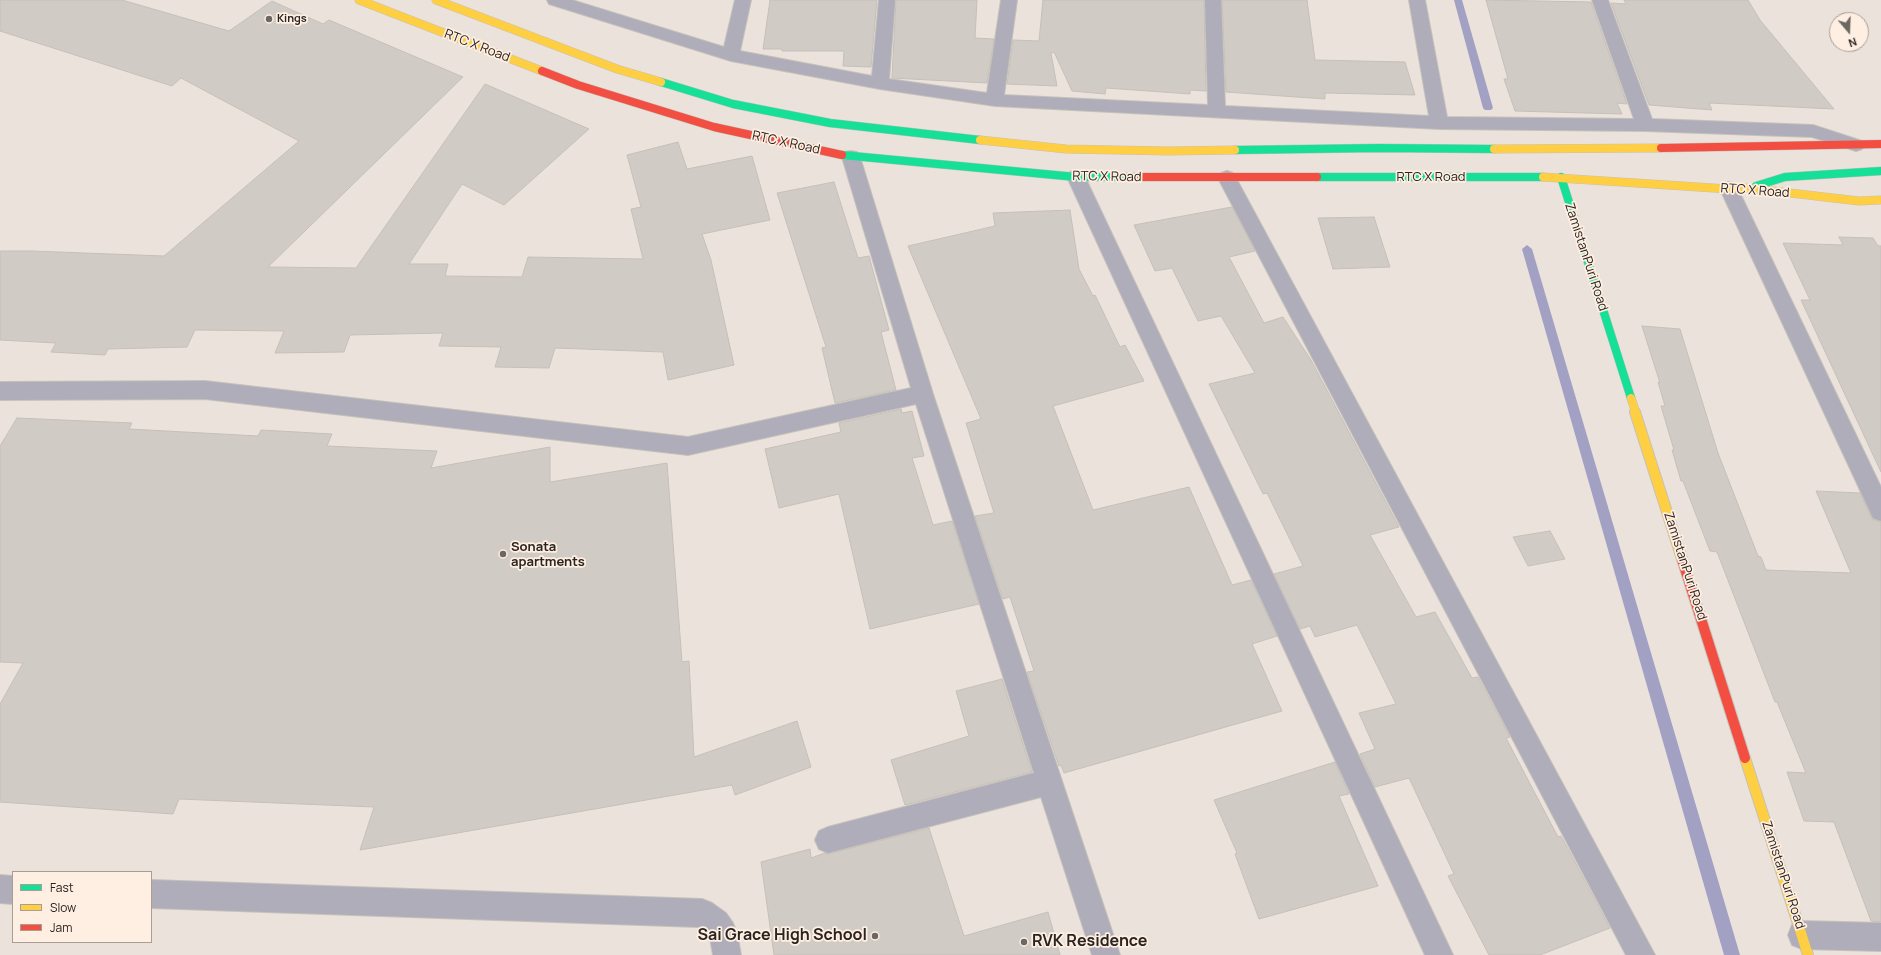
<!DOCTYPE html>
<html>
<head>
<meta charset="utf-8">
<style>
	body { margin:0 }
	#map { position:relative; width:1881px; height:955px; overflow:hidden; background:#ebe3db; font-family:Manrope,sans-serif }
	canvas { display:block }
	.legend { position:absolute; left:12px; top:871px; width:140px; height:72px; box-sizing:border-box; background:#ffefe2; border:1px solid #a99e94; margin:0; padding:5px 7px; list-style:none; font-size:12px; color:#29241f }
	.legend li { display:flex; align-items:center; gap:8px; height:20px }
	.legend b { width:20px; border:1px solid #a99e94 }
	.north { position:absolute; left:1829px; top:12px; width:40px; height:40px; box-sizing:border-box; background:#ffefe2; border:1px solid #a99e94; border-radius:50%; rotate:161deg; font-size:11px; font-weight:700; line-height:16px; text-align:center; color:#29241f }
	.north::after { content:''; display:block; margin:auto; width:14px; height:18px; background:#6d6761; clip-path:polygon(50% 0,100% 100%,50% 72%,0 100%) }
</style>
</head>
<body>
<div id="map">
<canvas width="1881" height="955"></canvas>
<ul class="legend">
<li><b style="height:5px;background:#16e098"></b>Fast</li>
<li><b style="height:5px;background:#ffcf43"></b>Slow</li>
<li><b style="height:5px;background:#f24e42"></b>Jam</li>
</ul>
<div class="north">N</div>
</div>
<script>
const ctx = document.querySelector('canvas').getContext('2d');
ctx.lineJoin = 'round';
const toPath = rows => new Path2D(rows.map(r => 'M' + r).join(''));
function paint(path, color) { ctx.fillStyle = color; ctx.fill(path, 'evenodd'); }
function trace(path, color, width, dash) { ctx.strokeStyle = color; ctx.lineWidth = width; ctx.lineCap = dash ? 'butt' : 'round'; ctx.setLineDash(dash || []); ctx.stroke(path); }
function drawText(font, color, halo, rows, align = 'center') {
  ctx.font = font + ' Manrope,sans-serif'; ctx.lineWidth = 3.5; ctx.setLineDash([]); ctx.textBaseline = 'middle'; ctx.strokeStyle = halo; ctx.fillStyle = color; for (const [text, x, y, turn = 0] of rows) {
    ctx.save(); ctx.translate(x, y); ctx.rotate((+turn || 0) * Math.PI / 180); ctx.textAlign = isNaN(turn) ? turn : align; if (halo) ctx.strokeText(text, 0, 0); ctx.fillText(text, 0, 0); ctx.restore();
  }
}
paint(toPath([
	[1454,0,1462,0,1493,108,1491,110,1485,110,1483,108,1454,0],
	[1527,245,1532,249,1740,955,1724,955,1522,249,1527,245]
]), '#a2a0c3');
const building = toPath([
	[0,0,122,0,229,31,272,1,323,24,329,20,463,77,268,267,356,268,485,84,589,129,504,205,462,184,409,264,448,264,445,276,522,277,528,257,643,259,631,209,641,207,627,155,678,142,687,169,752,156,770,220,702,234,711,260,734,365,668,380,663,352,555,348,549,368,495,367,501,347,439,346,443,333,350,335,344,352,275,353,284,331,195,330,187,347,108,349,105,355,51,352,56,343,0,340,0,251,32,251,164,256,299,141,181,78,172,86,0,31,0,0],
	[770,0,877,0,871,67,843,66,844,51,782,51,782,49,763,49,770,0],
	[896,0,977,0,975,38,994,39,987,83,892,78,896,0],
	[1043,0,1204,0,1206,91,1190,90,1190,94,1106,88,1105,94,1072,91,1054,52,1051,53,1057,86,1007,84,1013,40,1039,41,1043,0],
	[1222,0,1307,0,1315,60,1405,62,1415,95,1325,93,1325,99,1226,92,1222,0],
	[1486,0,1591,2,1627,104,1617,103,1622,114,1515,111,1504,79,1508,79,1486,0],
	[1624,0,1748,0,1760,20,1834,109,1709,103,1712,110,1649,105,1611,3,1626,4,1624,0],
	[834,182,858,258,869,256,889,330,881,332,896,390,835,403,822,348,826,347,777,193,834,182],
	[1232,207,1255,251,1229,257,1264,323,1283,317,1311,360,1399,527,1370,535,1416,617,1435,612,1472,678,1478,677,1510,737,1506,738,1558,837,1561,836,1566,845,1610,928,1540,955,1489,955,1448,876,1454,874,1409,778,1375,787,1360,754,1375,749,1359,713,1396,704,1357,625,1315,637,1310,626,1300,629,1274,574,1303,566,1267,493,1263,494,1209,384,1255,373,1221,316,1198,321,1172,268,1155,271,1134,225,1232,207],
	[1070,210,1079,269,1093,296,1095,295,1120,347,1125,345,1144,381,1053,406,1093,510,1189,487,1232,585,1251,580,1277,636,1252,644,1282,711,1064,773,1061,765,1059,766,1027,672,1034,671,1010,597,1003,599,975,516,994,513,966,423,981,419,908,246,995,226,993,213,1070,210],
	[1374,217,1390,267,1333,269,1318,218,1374,217],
	[1839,237,1873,238,1878,246,1881,246,1881,472,1801,300,1810,300,1783,243,1843,245,1839,237],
	[1642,326,1680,329,1718,453,1758,556,1761,557,1766,570,1851,573,1816,491,1860,493,1872,519,1881,522,1881,922,1871,921,1834,822,1804,821,1787,772,1806,773,1777,702,1775,702,1717,552,1710,551,1683,481,1681,481,1672,450,1674,450,1661,406,1665,406,1658,382,1660,383,1642,326],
	[901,409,902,413,912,411,924,456,912,458,933,525,952,521,979,604,870,629,839,494,779,508,765,449,841,432,839,423,901,409],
	[17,418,132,423,129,429,258,436,261,430,332,434,327,446,437,451,431,468,550,447,550,482,667,463,682,662,689,661,694,757,797,721,811,767,735,795,732,785,360,850,374,807,179,799,173,814,0,802,0,704,23,663,0,662,0,446,17,418],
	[1550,531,1565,559,1528,566,1513,537,1550,531],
	[1002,679,1032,772,905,805,891,760,969,736,956,691,1002,679],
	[1335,762,1349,794,1339,796,1378,886,1259,919,1235,854,1237,853,1214,800,1335,762],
	[929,828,964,936,1048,912,1060,955,774,955,761,862,810,849,811,858,825,853,828,854,929,828]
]);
paint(building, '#d1cbc5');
trace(building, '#c5bfb9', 1);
const street = toPath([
	[547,0,572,0,724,47,735,0,751,0,740,51,872,76,879,0,895,0,889,79,987,93,1001,0,1017,0,1004,95,1208,105,1205,0,1221,0,1225,106,1429,116,1409,0,1425,0,1447,117,1634,119,1592,0,1608,0,1652,119,1813,125,1862,141,1865,145,1862,149,1856,151,1812,137,1645,131,1439,129,995,106,880,89,731,61,549,4,547,0],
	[851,151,857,152,860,157,933,394,1120,955,1092,955,1041,797,828,853,819,849,815,840,819,831,828,827,1034,773,916,404,688,455,205,399,0,400,0,382,205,381,688,437,911,388,842,157,845,152,851,151],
	[1076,170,1082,172,1085,177,1453,955,1425,955,1067,177,1070,172,1076,170],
	[1227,171,1233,173,1236,178,1655,955,1626,955,1218,178,1221,173,1227,171],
	[1729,182,1736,184,1738,189,1881,487,1881,521,1873,518,1720,189,1722,184,1729,182],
	[0,875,13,876,13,904,0,903,0,875],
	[151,880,702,899,712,903,726,913,733,923,737,933,741,955,713,955,710,938,706,933,698,927,151,908,151,880],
	[1802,921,1881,923,1881,951,1802,949,1792,945,1788,935,1792,925,1802,921]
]);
const fast = toPath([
	[661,82,733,104,830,123,980,140],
	[1235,150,1379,148,1494,149],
	[842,155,1076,177,1135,177],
	[1317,177,1543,177],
	[1561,177,1631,398],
	[1756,186,1785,177,1881,171]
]);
const slowFar1 = toPath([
	[359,0,542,71],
	[436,0,617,69,661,82],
	[980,140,1066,149,1168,151,1235,150],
	[1494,149,1661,148],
	[1543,177,1729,189,1747,188,1859,201,1881,200],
	[1631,398,1636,413]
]);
const slow = toPath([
	[1635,412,1682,559],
	[1745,758,1808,955]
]);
const jamFar1 = toPath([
	[542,71,578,85,714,127,842,155],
	[1661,148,1881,144],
	[1135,177,1317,177]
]);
const jam = toPath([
	[1682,559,1745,758]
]);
trace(street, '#c6c1bb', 2);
trace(fast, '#c6c1bb', 9);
trace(slowFar1, '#c6c1bb', 9);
trace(slow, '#c6c1bb', 12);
trace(jamFar1, '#c6c1bb', 9);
trace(jam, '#c6c1bb', 12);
paint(street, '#aeadb9');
trace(fast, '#16e098', 8);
trace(slowFar1, '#ffcf43', 8);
trace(slow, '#ffcf43', 10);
trace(jamFar1, '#f24e42', 8);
trace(jam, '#f24e42', 10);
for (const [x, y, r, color] of [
	[269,19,4,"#6d6761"],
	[503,554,4,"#6d6761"],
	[875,936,4,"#6d6761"],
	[1024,942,4,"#6d6761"]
]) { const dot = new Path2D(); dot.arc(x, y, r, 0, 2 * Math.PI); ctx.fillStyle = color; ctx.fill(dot); trace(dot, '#ffefe2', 1.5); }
drawText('bold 11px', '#29241f', '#ffefe2', [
	["Kings",277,19]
], 'left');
drawText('13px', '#29241f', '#ffefe2', [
	["RTC X Road",477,46,21],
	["RTC X Road",786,143,12],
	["RTC X Road",1107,177,1],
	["RTC X Road",1431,177],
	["RTC X Road",1755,191,4],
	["ZamistanPuri Road",1586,257,72],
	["ZamistanPuri Road",1685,566,72],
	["ZamistanPuri Road",1783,875,72]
]);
drawText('bold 13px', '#29241f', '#ffefe2', [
	["Sonata",511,547],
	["apartments",511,562]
], 'left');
drawText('bold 16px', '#29241f', '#ffefe2', [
	["Sai Grace High School",867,936],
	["RVK Residence",1032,942,"left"]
], 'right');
</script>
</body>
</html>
